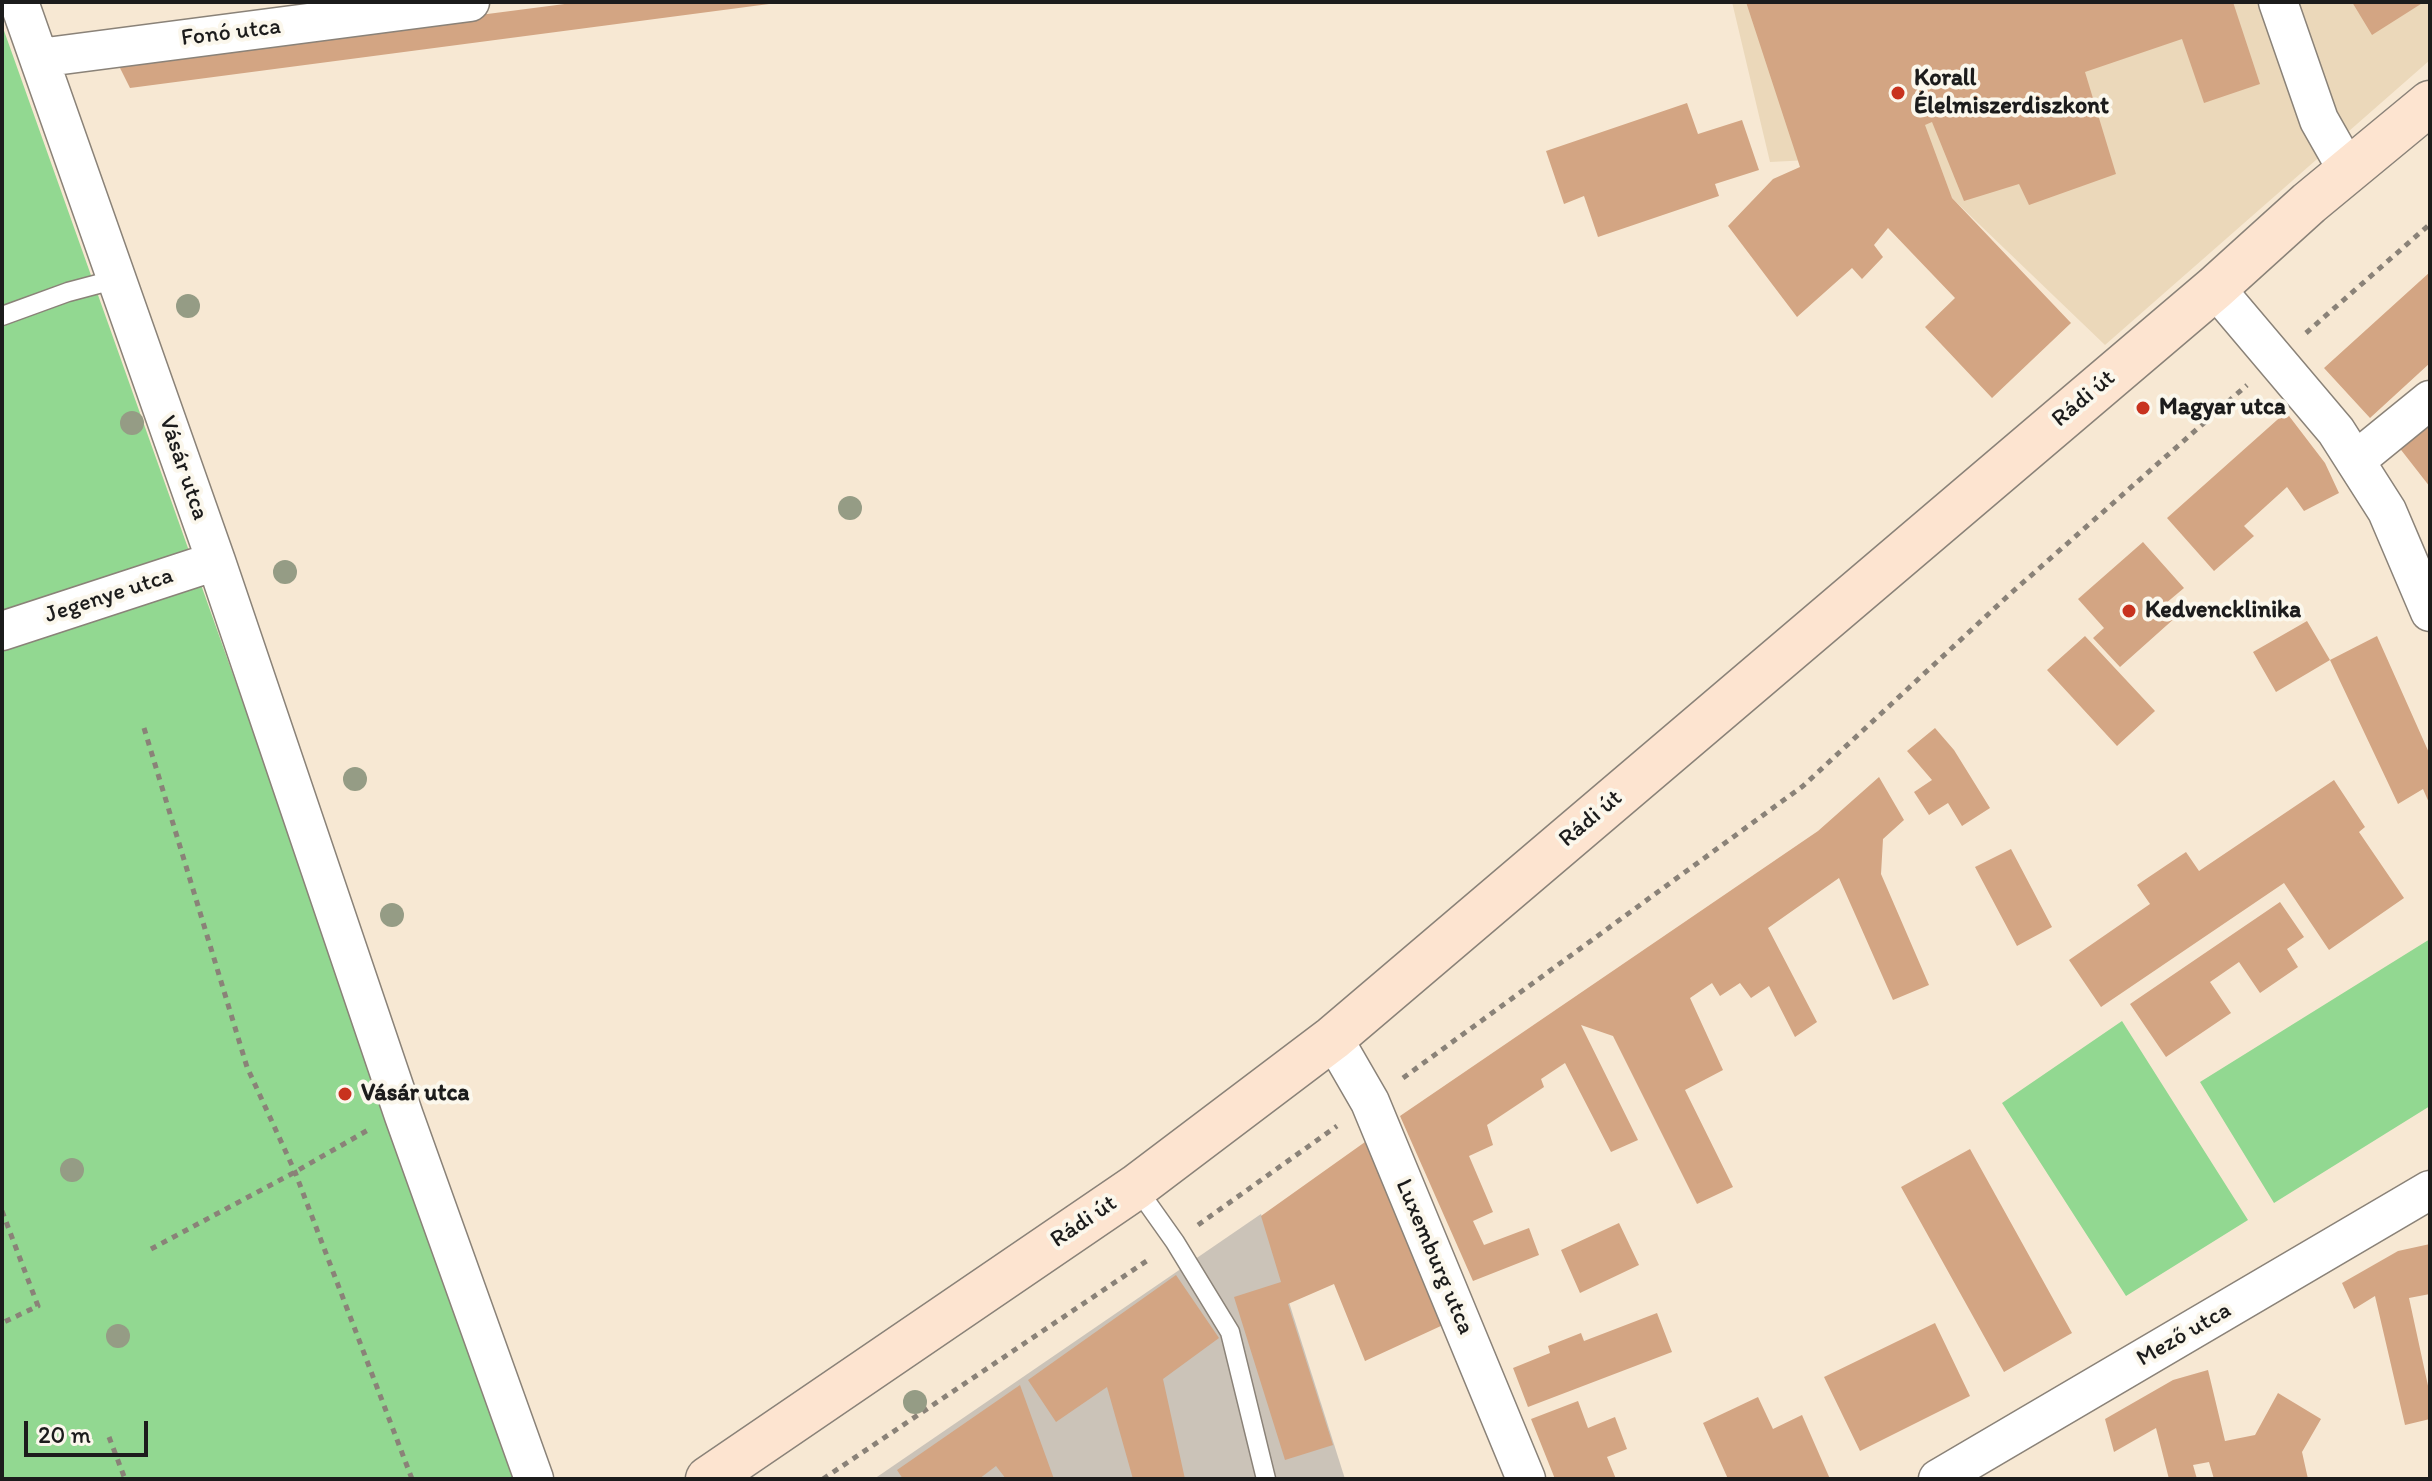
<!DOCTYPE html>
<html>
<head>
<meta charset="utf-8">
<style>
	body { margin:0 }
	#map { position:relative; width:2432px; height:1481px; overflow:hidden; background:#f7e8d3; font-family:Itim,sans-serif }
	canvas { display:block }
	.frame { position:absolute; inset:0; border:4px solid #1c1c1c; pointer-events:none }
	.scale { position:absolute; left:24px; top:1421px; width:124px; height:36px; box-sizing:border-box; border:4px solid #1c1c1c; border-top:0; padding-left:10px; font-size:24px; line-height:28px; white-space:nowrap; color:#1c1c1c; -webkit-text-stroke:6px #fbf7ec; paint-order:stroke }
</style>
</head>
<body>
<div id="map">
<canvas width="2432" height="1481"></canvas>
<div class="frame"></div>
<div class="scale">20 m</div>
</div>
<script>
const ctx = document.querySelector('canvas').getContext('2d');
ctx.lineJoin = 'round';
function paint(path, color) { ctx.fillStyle = color; ctx.fill(path, 'evenodd'); }
const toPath = rows => new Path2D(rows.map(r => 'M' + r).join(''));
function trace(path, color, width, dash) { ctx.strokeStyle = color; ctx.lineWidth = width; ctx.lineCap = dash ? 'butt' : 'round'; ctx.setLineDash(dash || []); ctx.stroke(path); }
function drawText(font, color, halo, rows, align = 'center') {
  ctx.font = font + ' Itim,sans-serif'; ctx.lineWidth = 8; ctx.setLineDash([]); ctx.textBaseline = 'middle'; ctx.strokeStyle = halo; ctx.fillStyle = color; for (const [text, x, y, turn = 0] of rows) {
    ctx.save(); ctx.translate(x, y); ctx.rotate((+turn || 0) * Math.PI / 180); ctx.textAlign = isNaN(turn) ? turn : align; if (halo) ctx.strokeText(text, 0, 0); ctx.fillText(text, 0, 0); ctx.restore();
  }
}
paint(toPath([
	[1732,2,2430,2,2430,60,2105,345,1907,155,1770,162]
]), '#ebd8ba');
paint(toPath([
	[1261,1214,1345,1479,874,1479]
]), '#cbc3b8');
paint(toPath([
	[2,25,519,1479,2,1479],
	[2430,939,2430,1106,2274,1203,2200,1082],
	[2122,1021,2248,1220,2126,1296,2002,1103]
]), '#92d891');
paint(toPath([
	[580,2,769,4,130,88,117,62],
	[1746,2,2233,2,2260,84,2204,103,2182,39,2085,72,2116,174,2029,205,2019,184,1964,201,1932,122,1925,125,1952,198,2071,323,1992,398,1925,327,1955,298,1888,228,1874,245,1883,257,1862,279,1852,268,1797,317,1728,226,1773,179,1800,167],
	[2352,2,2424,2,2372,35],
	[1687,103,1698,134,1742,120,1759,170,1715,184,1719,196,1598,237,1584,196,1564,204,1546,151],
	[2430,272,2430,363,2370,418,2324,368],
	[2286,412,2325,463,2339,493,2304,511,2287,487,2244,526,2254,536,2214,571,2167,518],
	[2430,421,2430,487,2398,446],
	[2143,542,2184,588,2165,604,2176,617,2120,667,2093,638,2104,628,2078,599],
	[2307,621,2330,660,2276,692,2253,652],
	[2085,636,2155,711,2117,746,2047,670],
	[2377,636,2430,755,2430,805,2423,789,2398,804,2330,660],
	[1935,728,1954,750,1990,808,1962,826,1948,803,1929,815,1914,792,1932,780,1907,751],
	[1879,777,1904,820,1883,839,1881,874,1929,985,1893,1000,1839,878,1768,928,1817,1022,1795,1037,1769,986,1751,998,1740,983,1720,996,1712,983,1690,998,1723,1070,1685,1090,1733,1187,1697,1204,1613,1036,1581,1025,1638,1140,1611,1152,1565,1063,1541,1079,1544,1087,1487,1125,1493,1145,1469,1156,1493,1212,1473,1221,1484,1245,1529,1228,1539,1255,1473,1281,1400,1116,1818,831],
	[2334,780,2365,827,2359,832,2404,898,2329,950,2284,883,2101,1007,2069,960,2150,904,2137,885,2186,852,2199,871],
	[2011,849,2052,927,2017,946,1975,867],
	[2280,902,2304,937,2287,949,2298,967,2260,993,2239,962,2210,982,2231,1013,2166,1057,2130,1004],
	[1365,1142,1443,1325,1365,1361,1334,1284,1288,1304,1333,1445,1285,1460,1234,1297,1281,1282,1261,1216],
	[1970,1149,2072,1333,2004,1372,1901,1187],
	[1619,1223,1639,1265,1580,1293,1561,1250],
	[2430,1244,2430,1294,2409,1298,2430,1395,2430,1419,2405,1425,2375,1296,2354,1309,2342,1283,2398,1251],
	[1176,1275,1219,1338,1163,1379,1185,1479,1133,1479,1107,1387,1056,1422,1028,1380],
	[1657,1313,1672,1352,1528,1407,1513,1368,1550,1353,1548,1346,1581,1333,1584,1341],
	[1935,1323,1970,1396,1860,1451,1824,1377],
	[2208,1370,2225,1441,2255,1435,2278,1393,2321,1419,2302,1452,2308,1479,2214,1479,2209,1462,2193,1465,2197,1479,2169,1479,2156,1428,2114,1452,2105,1419,2173,1380],
	[1020,1385,1054,1479,1006,1479,996,1466,979,1479,903,1479,897,1470],
	[1758,1397,1773,1429,1802,1415,1830,1479,1728,1479,1703,1423],
	[1578,1401,1588,1428,1615,1417,1627,1449,1607,1457,1616,1479,1555,1479,1531,1419]
]), '#d3a583');
const lane = toPath([
	[2,316,68,292,117,279],
	[1136,1187,1175,1242,1230,1332,1266,1479]
]);
const street = toPath([
	[19,2,216,561,404,1116,534,1479],
	[2278,2,2319,120,2348,171],
	[39,58,470,2],
	[2215,288,2336,431,2387,511,2430,612],
	[2355,461,2430,400],
	[2,631,216,561],
	[1333,1038,1370,1102,1526,1479],
	[1938,1479,2430,1190]
]);
const secondary = toPath([
	[708,1479,1136,1187,1333,1038,2215,288,2309,203,2430,103]
]);
trace(lane, '#8a8278', 21);
trace(street, '#8a8278', 41);
trace(secondary, '#8a8278', 47);
trace(toPath([
	[2306,333,2430,224],
	[144,728,247,1067,295,1172,412,1479],
	[1403,1078,1803,786,2010,594,2247,385],
	[2,1211,38,1306,2,1323],
	[1198,1225,1337,1126],
	[151,1249,295,1172,368,1130],
	[109,1437,125,1479],
	[823,1479,1151,1258]
]), '#8a8278', 5, [6, 6]);
trace(lane, '#fff', 18);
trace(street, '#fff', 38);
trace(secondary, '#fde4d0', 44);
ctx.fillStyle = '#959c85';
for (const [x, y] of [
	[188,306],
	[132,423],
	[850,508],
	[285,572],
	[355,779],
	[392,915],
	[72,1170],
	[118,1336],
	[915,1402]
]) { ctx.beginPath(); ctx.arc(x, y, 12, 0, 2 * Math.PI); ctx.fill(); }
for (const [x, y, r, color] of [
	[1898,93,8,"#c8321e"],
	[2143,408,8,"#c8321e"],
	[2129,611,8,"#c8321e"],
	[345,1094,8,"#c8321e"]
]) { const dot = new Path2D(); dot.arc(x, y, r, 0, 2 * Math.PI); ctx.fillStyle = color; ctx.fill(dot); trace(dot, '#fbf7ec', 3); }
drawText('24px', '#1c1c1c', '#fbf7ec', [
	["Fonó utca",231,33,-7],
	["Rádi út",2084,399,-40],
	["Vásár utca",183,468,71],
	["Jegenye utca",109,596,-18],
	["Rádi út",1591,819,-40],
	["Rádi út",1084,1222,-34],
	["Luxemburg utca",1434,1257,67],
	["Mező utca",2184,1335,-30]
]);
drawText('bold 24px', '#1c1c1c', '#fbf7ec', [
	["Korall",1914,79],
	["Élelmiszerdiszkont",1914,107],
	["Magyar utca",2159,408],
	["Kedvencklinika",2145,611],
	["Vásár utca",361,1094]
], 'left');
</script>
</body>
</html>
